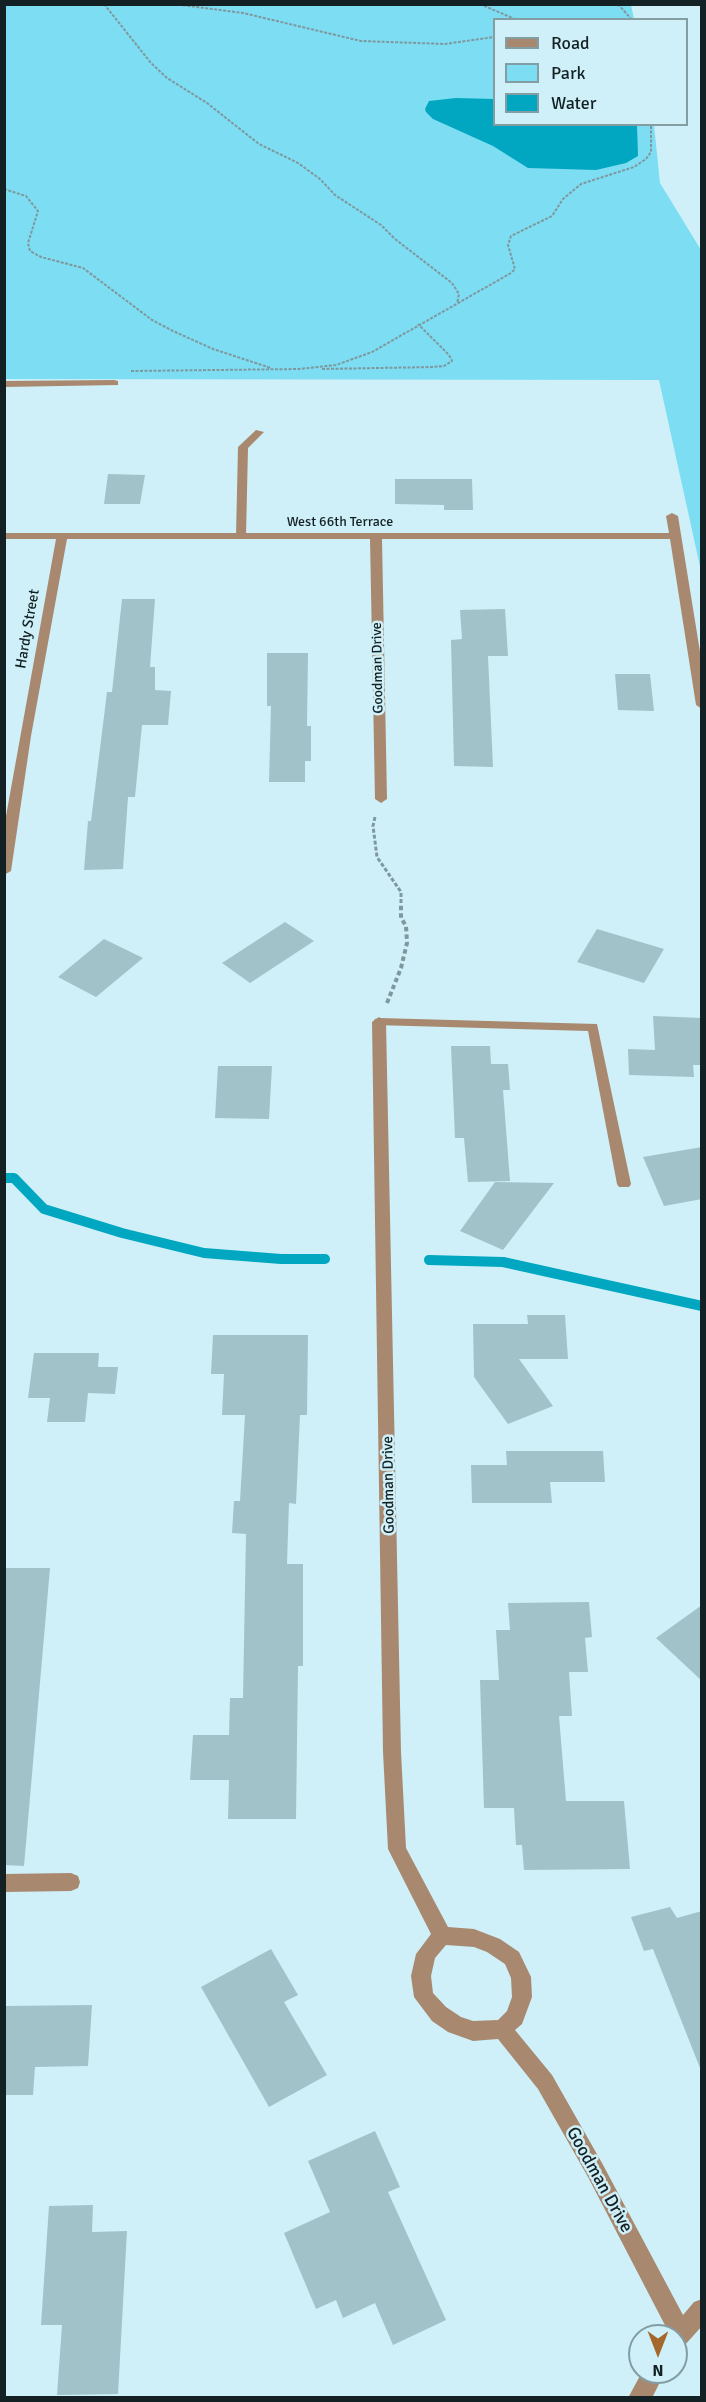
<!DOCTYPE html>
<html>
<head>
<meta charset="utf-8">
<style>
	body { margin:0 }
	#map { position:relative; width:706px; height:2402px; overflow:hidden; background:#cff0f8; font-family:Signika,sans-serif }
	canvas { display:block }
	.frame { position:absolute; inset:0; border:6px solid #142124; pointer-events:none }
	.legend { position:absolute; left:493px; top:18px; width:195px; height:108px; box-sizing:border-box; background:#cff0f8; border:2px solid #849da3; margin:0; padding:8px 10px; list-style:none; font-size:18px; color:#142124 }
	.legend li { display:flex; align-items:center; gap:12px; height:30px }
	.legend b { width:30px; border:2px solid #849da3 }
	.north { position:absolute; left:628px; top:2324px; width:60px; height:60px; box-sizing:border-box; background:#cff0f8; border:2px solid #849da3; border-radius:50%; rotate:180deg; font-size:16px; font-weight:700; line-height:24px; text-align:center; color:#142124 }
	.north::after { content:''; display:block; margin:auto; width:21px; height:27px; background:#a4672c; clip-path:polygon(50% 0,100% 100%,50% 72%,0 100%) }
</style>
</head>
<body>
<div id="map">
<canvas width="706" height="2402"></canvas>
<div class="frame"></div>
<ul class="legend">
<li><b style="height:8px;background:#a8896f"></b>Road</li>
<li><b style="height:16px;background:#7dddf3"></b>Park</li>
<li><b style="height:16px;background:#01a7c1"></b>Water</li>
</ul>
<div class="north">N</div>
</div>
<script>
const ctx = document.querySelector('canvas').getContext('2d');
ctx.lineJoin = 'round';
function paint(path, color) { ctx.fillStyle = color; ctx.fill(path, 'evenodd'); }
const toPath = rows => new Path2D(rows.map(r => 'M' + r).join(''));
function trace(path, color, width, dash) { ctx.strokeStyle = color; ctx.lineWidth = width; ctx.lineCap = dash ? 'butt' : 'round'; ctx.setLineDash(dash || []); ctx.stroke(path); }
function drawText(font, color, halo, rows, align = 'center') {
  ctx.font = font + ' Signika,sans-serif'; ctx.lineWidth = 5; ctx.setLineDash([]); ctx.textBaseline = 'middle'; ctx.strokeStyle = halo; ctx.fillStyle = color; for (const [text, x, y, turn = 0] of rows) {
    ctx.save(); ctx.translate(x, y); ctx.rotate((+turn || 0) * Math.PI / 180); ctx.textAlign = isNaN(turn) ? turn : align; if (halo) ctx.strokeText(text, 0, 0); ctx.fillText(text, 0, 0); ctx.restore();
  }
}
paint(toPath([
	[5,5,631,5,634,19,494,20,494,124,654,125,660,183,701,250,701,571,659,380,5,379]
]), '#7dddf3');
paint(toPath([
	[456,98,494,99,494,124,637,125,638,156,626,163,596,170,528,168,493,146,433,119,426,112,425,109,429,101]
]), '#01a7c1');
trace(toPath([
	[4,1178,14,1178,44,1209,122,1233,204,1253,281,1259,325,1259],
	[429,1260,503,1262,702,1306]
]), '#01a7c1', 10);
paint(toPath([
	[108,474,145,475,140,504,104,504],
	[395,479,472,479,473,510,444,510,444,505,395,504],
	[122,599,155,599,150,667,155,667,155,690,171,691,168,725,142,725,135,797,128,797,123,869,84,870,88,821,91,821,107,692,112,692],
	[505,609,508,656,488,656,493,767,454,766,451,640,462,639,460,610],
	[267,653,308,653,307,726,311,726,311,761,305,761,305,782,269,782,271,706,267,706],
	[615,674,650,674,654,711,618,710],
	[285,922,314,941,250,983,222,963],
	[597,929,664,949,644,983,577,962],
	[104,939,143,958,96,997,58,977],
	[653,1016,702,1018,702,1065,693,1065,694,1077,629,1075,628,1049,655,1050],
	[451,1046,490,1046,491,1064,508,1064,510,1090,503,1090,510,1181,468,1182,464,1138,455,1138],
	[218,1066,272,1066,269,1119,215,1118],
	[702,1147,702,1199,664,1206,643,1157],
	[495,1182,554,1183,503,1250,460,1231],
	[527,1315,565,1315,568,1359,519,1359,553,1406,508,1424,474,1377,473,1324,528,1324],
	[213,1335,308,1335,307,1415,300,1415,296,1504,289,1503,287,1564,303,1564,303,1666,298,1666,296,1819,228,1819,229,1780,190,1780,193,1735,229,1735,230,1698,243,1698,246,1534,232,1533,234,1501,240,1501,245,1415,222,1415,224,1374,211,1374],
	[34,1353,99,1353,98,1367,118,1367,115,1394,88,1393,85,1422,47,1422,50,1398,28,1398],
	[506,1451,603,1451,605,1482,550,1482,552,1503,472,1503,471,1465,507,1465],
	[4,1568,50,1568,24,1866,4,1865],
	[589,1602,592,1637,585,1638,588,1672,569,1672,572,1716,559,1716,566,1801,624,1801,630,1869,524,1870,522,1845,516,1845,514,1808,484,1808,480,1680,499,1680,496,1630,510,1630,508,1603],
	[702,1605,702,1681,656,1638],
	[670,1907,677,1918,702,1911,702,2067,700,2068,653,1949,644,1951,631,1917],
	[271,1949,298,1995,284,2002,327,2075,269,2107,201,1987],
	[92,2005,88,2066,35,2067,33,2095,4,2095,4,2006],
	[375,2131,400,2187,388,2192,446,2320,393,2345,375,2303,343,2318,336,2300,316,2309,284,2233,330,2212,308,2161],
	[93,2205,92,2232,127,2231,118,2394,57,2395,62,2325,41,2325,49,2206]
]), '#a2c2ca');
trace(toPath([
	[104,4,151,63,167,78,207,103,259,144,298,163,320,179,335,195,381,225,395,239,452,283,459,294,457,303],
	[174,4,243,13,361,41,445,44,494,37],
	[480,4,517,20],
	[618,4,632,20],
	[4,189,26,196,38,211,28,243,30,251,41,257,83,268,152,320,173,331,213,349,271,368],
	[322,369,433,367,444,366,452,361,449,355,418,324],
	[131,371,299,369,336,365,372,352,511,273,515,269,508,245,511,236,552,216,563,199,581,184,634,167,646,159,651,152,651,124]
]), '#7f989e', 2, [3, 1.5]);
trace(toPath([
	[375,817,373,826,377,857,401,892,401,905]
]), '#7f989e', 3, [4, 2]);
trace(toPath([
	[387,1003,401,968,407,943,406,926,401,918,401,903]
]), '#7f989e', 4, [4.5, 3]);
paint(toPath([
	[256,430,264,432,248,448,246,536,241,539,236,536,238,447,256,430],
	[379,1018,597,1024,631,1184,629,1187,619,1187,617,1184,588,1031,375,1025,373,1022,375,1019,379,1018]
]), '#a8896f');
paint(toPath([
	[114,380,118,381,118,385,4,387,4,381,114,380],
	[672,513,678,516,702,664,702,709,696,705,670,539,382,539,387,799,381,803,375,799,370,539,67,539,31,736,11,871,4,875,4,827,56,539,4,539,4,533,669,533,666,516,672,513],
	[379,1017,386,1022,401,1752,406,1848,448,1927,474,1929,500,1939,519,1952,531,1977,532,1997,522,2024,515,2030,552,2075,602,2163,683,2315,694,2302,702,2299,702,2326,684,2346,676,2349,676,2336,666,2336,668,2331,588,2177,538,2089,498,2039,473,2041,448,2032,432,2021,414,1997,411,1976,416,1954,431,1934,388,1849,383,1752,372,1022,379,1017],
	[446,1945,474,1947,487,1952,505,1964,511,1978,512,1997,507,2011,498,2020,473,2021,461,2017,446,2007,433,1993,431,1976,435,1958,446,1945],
	[71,1873,78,1876,80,1882,78,1888,71,1891,4,1892,4,1874,71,1873],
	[642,2372,665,2372,652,2398,628,2398,642,2372]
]), '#a8896f');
drawText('14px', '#142124', '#cff0f8', [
	["West 66th Terrace",340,522],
	["Goodman Drive",378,668,-91]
]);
drawText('15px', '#142124', '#cff0f8', [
	["Hardy Street",28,629,-80],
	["Goodman Drive",389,1485,-91]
]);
drawText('18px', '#142124', '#cff0f8', [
	["Goodman Drive",599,2180,61]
]);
</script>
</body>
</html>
